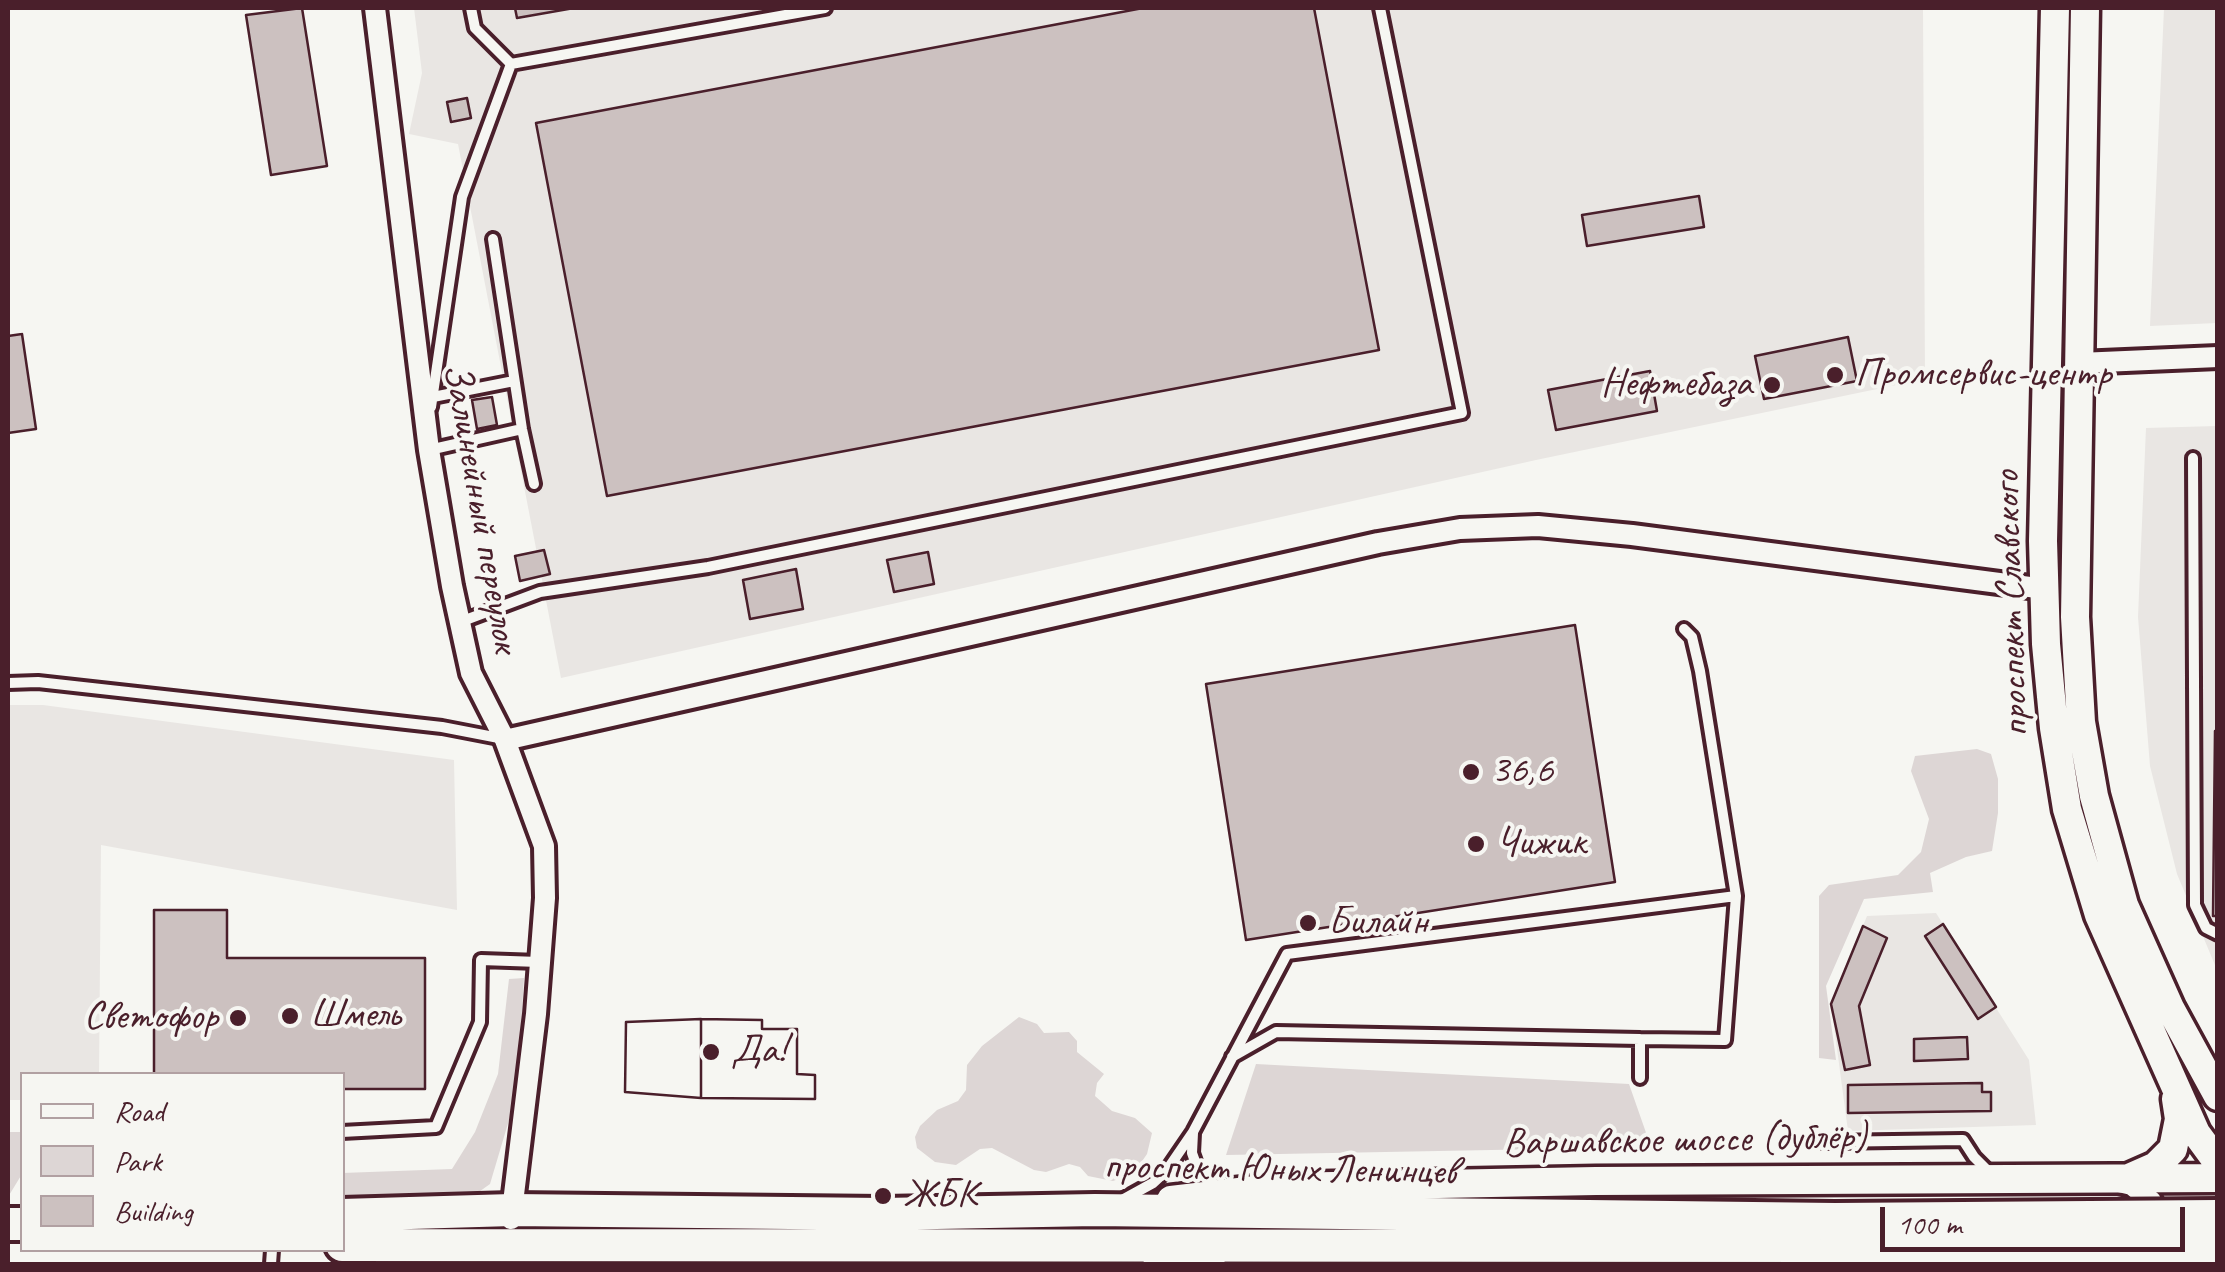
<!DOCTYPE html>
<html>
<head>
<meta charset="utf-8">
<style>
	body { margin:0 }
	#map { position:relative; width:2225px; height:1272px; overflow:hidden; background:#f6f6f2; font-family:Caveat,sans-serif }
	canvas { display:block }
	.frame { position:absolute; inset:0; border:10px solid #4a1f2b; pointer-events:none }
	.legend { position:absolute; left:20px; top:1072px; width:325px; height:180px; box-sizing:border-box; background:#f6f6f2; border:2px solid #b1a0a2; margin:0; padding:12px 18px; list-style:none; font-size:30px; color:#4a1f2b }
	.legend li { display:flex; align-items:center; gap:20px; height:50px }
	.legend b { width:50px; border:2px solid #b1a0a2 }
	.scale { position:absolute; left:1880px; top:1207px; width:305px; height:45px; box-sizing:border-box; border:5px solid #4a1f2b; border-top:0; padding-left:12px; font-size:30px; line-height:35px; white-space:nowrap; color:#4a1f2b; -webkit-text-stroke:8px #f6f6f2; paint-order:stroke }
</style>
</head>
<body>
<div id="map">
<canvas width="2225" height="1272"></canvas>
<div class="frame"></div>
<ul class="legend">
<li><b style="height:12px;background:#f6f6f2"></b>Road</li>
<li><b style="height:28px;background:#ddd6d5"></b>Park</li>
<li><b style="height:28px;background:#ccc1c0"></b>Building</li>
</ul>
<div class="scale">100 m</div>
</div>
<script>
const ctx = document.querySelector('canvas').getContext('2d');
ctx.lineJoin = 'round';
function paint(path, color) { ctx.fillStyle = color; ctx.fill(path, 'evenodd'); }
const toPath = rows => new Path2D(rows.map(r => 'M' + r).join(''));
function trace(path, color, width, dash) { ctx.strokeStyle = color; ctx.lineWidth = width; ctx.lineCap = dash ? 'butt' : 'round'; ctx.setLineDash(dash || []); ctx.stroke(path); }
function drawText(font, color, halo, rows, align = 'center') {
  ctx.font = font + ' Caveat,sans-serif'; ctx.lineWidth = 8; ctx.setLineDash([]); ctx.textBaseline = 'middle'; ctx.strokeStyle = halo; ctx.fillStyle = color; for (const [text, x, y, turn = 0] of rows) {
    ctx.save(); ctx.translate(x, y); ctx.rotate((+turn || 0) * Math.PI / 180); ctx.textAlign = isNaN(turn) ? turn : align; if (halo) ctx.strokeText(text, 0, 0); ctx.fillText(text, 0, 0); ctx.restore();
  }
}
paint(toPath([
	[414,8,1923,8,1925,379,1536,460,561,678,458,144,409,134,422,73],
	[2164,8,2217,8,2217,323,2150,326],
	[2217,426,2217,970,2177,874,2150,766,2138,617,2146,428],
	[8,705,43,705,454,760,457,910,101,845,99,1074,22,1074,22,1100,8,1100],
	[1936,913,2029,1060,2036,1125,1848,1131,1831,1004,1867,916]
]), '#e9e6e3');
paint(toPath([
	[1977,749,1991,754,1998,779,1998,813,1992,851,1966,857,1930,873,1933,892,1864,899,1826,986,1836,1060,1819,1058,1819,896,1829,885,1898,875,1921,852,1929,819,1911,771,1915,756],
	[524,978,517,1093,490,1184,462,1204,343,1205,342,1173,452,1169,475,1132,498,1074,509,979],
	[1019,1017,1037,1024,1044,1033,1069,1032,1077,1041,1077,1052,1104,1074,1097,1083,1095,1096,1112,1111,1135,1118,1152,1133,1147,1154,1134,1173,1113,1181,1088,1176,1080,1167,1069,1164,1046,1172,1034,1170,992,1148,980,1149,956,1165,935,1162,917,1148,915,1137,920,1126,937,1110,958,1101,966,1090,967,1065,982,1046],
	[1256,1064,1629,1084,1651,1147,1226,1155],
	[8,1132,22,1132,22,1174,8,1197]
]), '#ddd6d5');
const building = toPath([
	[302,8,327,166,271,175,246,15,302,8],
	[515,8,574,8,517,18,515,8],
	[1143,8,1314,8,1379,350,607,496,536,123,1143,8],
	[467,98,471,118,451,122,447,102,467,98],
	[1699,196,1704,227,1587,246,1582,215,1699,196],
	[22,334,36,429,8,433,8,336,22,334],
	[1848,337,1857,381,1764,399,1755,356,1848,337],
	[1650,371,1657,411,1556,430,1548,390,1650,371],
	[492,397,497,425,477,429,472,400,492,397],
	[544,550,550,574,520,581,515,556,544,550],
	[928,552,934,584,894,592,887,560,928,552],
	[796,569,803,609,750,619,743,580,796,569],
	[1575,625,1615,882,1246,940,1206,684,1575,625],
	[2215,731,2218,731,2218,916,2213,916,2215,731],
	[154,910,227,910,227,958,425,958,425,1089,342,1089,342,1074,154,1074,154,910],
	[1943,924,1996,1007,1978,1019,1925,936,1943,924],
	[1863,926,1887,938,1859,1006,1870,1065,1845,1070,1831,1004,1863,926],
	[701,1019,701,1098,625,1092,626,1022,701,1019],
	[701,1019,762,1020,762,1029,797,1029,797,1074,815,1075,815,1099,701,1098,701,1019],
	[701,1019,762,1020,762,1029,797,1029,797,1074,815,1075,815,1099,701,1098,625,1092,626,1022,701,1019],
	[1967,1037,1968,1059,1914,1061,1914,1039,1967,1037],
	[1982,1083,1982,1092,1991,1092,1991,1111,1848,1113,1848,1085,1982,1083]
]);
paint(building, '#ccc1c0');
trace(building, '#4a1f2b', 2.5);
const lane = toPath([
	[471,8,475,28,511,64],
	[511,64,825,8],
	[493,239,522,429,534,484],
	[433,397,514,381],
	[431,407,462,197,511,64],
	[429,450,522,429],
	[2193,458,2195,905,2206,928,2218,934],
	[460,622,540,592,708,567,1462,413,1380,8],
	[8,683,38,682,442,727,504,739],
	[1640,1039,1725,1040,1736,896,1700,671,1692,637,1684,629],
	[1232,1057,1276,1032,1640,1039,1640,1078],
	[342,1132,436,1127,480,1022,481,960,539,962],
	[1193,1133,1192,1153,1197,1167,1209,1181,1221,1188],
	[1824,1142,1963,1140,1974,1157,1992,1175],
	[1124,1199,1153,1183,1167,1170,1193,1132,1287,954,1736,896],
	[271,1264,272,1250]
]);
const street = toPath([
	[375,8,429,450,452,586,471,673,505,740,544,846,545,898,536,1014,511,1219],
	[2079,363,2218,357],
	[505,740,1378,543,1460,529,1538,526,1632,535,2045,589],
	[2119,1182,2132,1185,2151,1201,2158,1219,2157,1240,2149,1258,2141,1264]
]);
const secondary = toPath([
	[2055,8,2043,541,2046,644,2054,728,2067,809,2099,915,2196,1133,2218,1163],
	[2085,8,2075,617,2081,722,2094,796,2124,905,2170,1008,2218,1096],
	[2131,1177,2156,1166,2173,1149,2179,1119,2176,1099],
	[1171,1200,1281,1187,1596,1181,2218,1178],
	[1157,1257,1211,1264]
]);
const primary = toPath([
	[342,1215,512,1210,883,1214,1095,1210,1835,1219],
	[8,1224,22,1224],
	[342,1245,1835,1246]
]);
trace(lane, '#4a1f2b', 18);
trace(street, '#4a1f2b', 28);
trace(secondary, '#4a1f2b', 35);
trace(primary, '#4a1f2b', 40);
trace(lane, '#f6f6f2', 10);
trace(street, '#f6f6f2', 20);
trace(secondary, '#f6f6f2', 28);
trace(primary, '#f6f6f2', 32);
const primaryBridge = toPath([
	[1835,1219,2218,1216],
	[1835,1246,2218,1246]
]);
trace(primaryBridge, '#4a1f2b', 40, []);
trace(primaryBridge, '#f6f6f2', 32);
for (const [x, y, r, color] of [
	[1835,375,10,"#4a1f2b"],
	[1772,385,10,"#4a1f2b"],
	[1471,772,10,"#4a1f2b"],
	[1476,844,10,"#4a1f2b"],
	[1308,923,10,"#4a1f2b"],
	[290,1016,10,"#4a1f2b"],
	[238,1018,10,"#4a1f2b"],
	[711,1052,10,"#4a1f2b"],
	[883,1196,10,"#4a1f2b"]
]) { const dot = new Path2D(); dot.arc(x, y, r, 0, 2 * Math.PI); ctx.fillStyle = color; ctx.fill(dot); trace(dot, '#f6f6f2', 4); }
drawText('40px', '#4a1f2b', '#f6f6f2', [
	["Промсервис-центр",1855,375],
	["Нефтебаза",1752,385,"right"],
	["36,6",1491,772],
	["Чижик",1496,844],
	["Билайн",1328,923],
	["Шмель",310,1016],
	["Светофор",218,1018,"right"],
	["Да!",731,1052],
	["ЖБК",903,1196]
], 'left');
drawText('40px', '#4a1f2b', '#f6f6f2', [
	["Залинейный переулок",480,508,80],
	["проспект Славского",2012,604,-92],
	["Варшавское шоссе (дублёр)",1685,1141,-1],
	["проспект Юных Ленинцев",1280,1170,1]
]);
</script>
</body>
</html>
